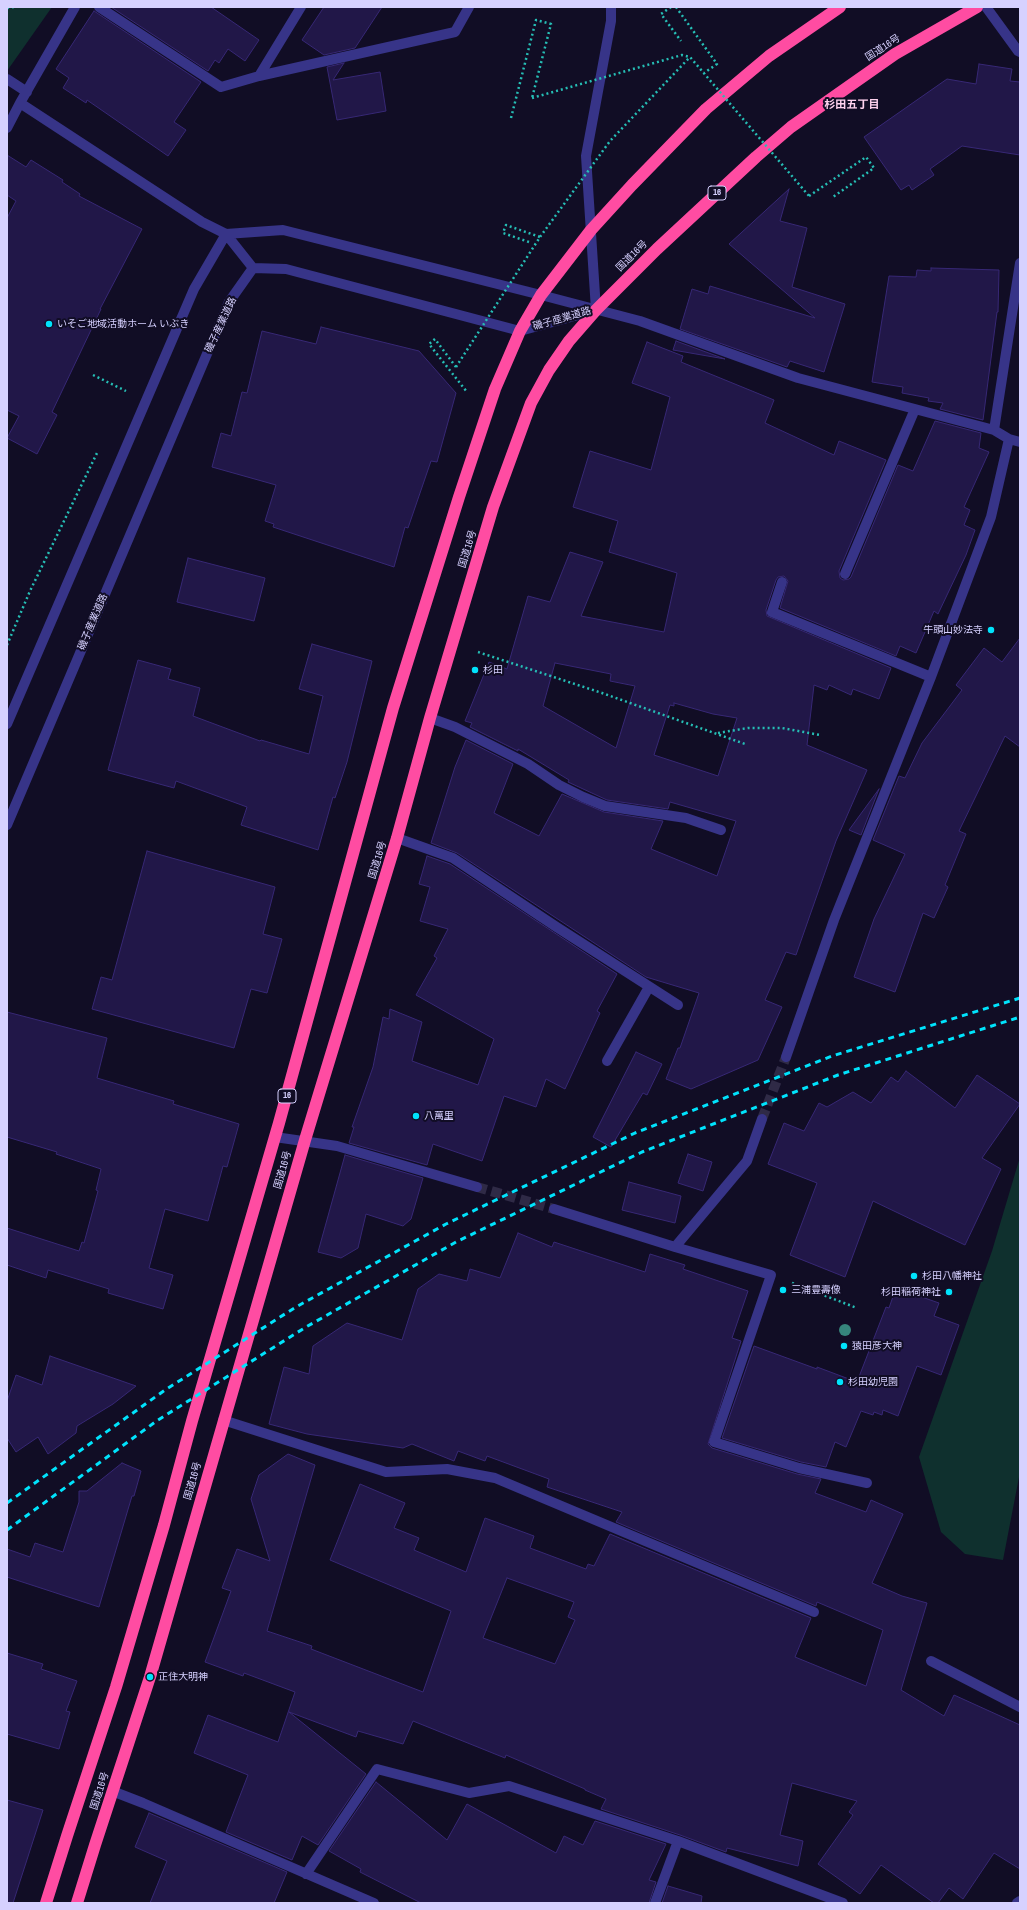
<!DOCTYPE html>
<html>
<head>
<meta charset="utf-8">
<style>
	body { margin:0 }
	#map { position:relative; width:1027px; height:1910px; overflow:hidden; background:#110d25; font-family:"Archivo Narrow",sans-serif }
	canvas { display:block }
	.frame { position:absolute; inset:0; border:8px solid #d6d1ff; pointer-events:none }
</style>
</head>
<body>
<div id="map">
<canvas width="1027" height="1910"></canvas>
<div class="frame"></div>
</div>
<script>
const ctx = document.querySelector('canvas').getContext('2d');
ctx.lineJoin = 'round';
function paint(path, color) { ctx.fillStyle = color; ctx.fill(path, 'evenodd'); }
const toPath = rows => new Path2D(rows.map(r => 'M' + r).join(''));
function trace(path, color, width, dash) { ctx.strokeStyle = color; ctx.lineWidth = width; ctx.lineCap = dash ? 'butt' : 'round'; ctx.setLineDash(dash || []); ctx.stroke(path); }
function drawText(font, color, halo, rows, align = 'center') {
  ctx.font = font + ' "Archivo Narrow","Noto Sans JP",sans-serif'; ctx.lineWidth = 4; ctx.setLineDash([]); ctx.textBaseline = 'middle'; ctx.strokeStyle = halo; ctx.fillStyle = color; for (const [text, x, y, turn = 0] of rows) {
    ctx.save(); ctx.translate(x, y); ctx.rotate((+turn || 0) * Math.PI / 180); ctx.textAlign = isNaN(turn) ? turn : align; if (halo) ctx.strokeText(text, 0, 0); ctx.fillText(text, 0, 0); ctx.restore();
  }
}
paint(toPath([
	[7,7,52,7,7,71],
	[1020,1157,1020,1472,1003,1560,965,1554,941,1532,919,1457,992,1251]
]), '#0f302e');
const building = toPath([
	[111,7,211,7,259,40,245,61,228,49,219,63,215,60,208,71,111,7],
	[324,7,382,7,355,48,324,55,302,40,324,7],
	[94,11,201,82,174,122,186,130,168,156,87,100,86,103,63,88,69,78,56,69,94,11],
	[344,63,333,80,380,72,386,111,337,120,327,67,344,63],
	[979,64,1012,69,1010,81,1020,82,1020,155,962,146,930,169,934,175,912,190,909,185,901,190,864,137,947,79,976,84,979,64],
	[7,155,26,167,31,160,63,180,62,182,80,194,79,196,142,229,100,309,101,309,52,412,57,415,37,454,7,438,19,416,7,410,7,218,16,201,7,195,7,155],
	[789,189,780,221,807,228,792,287,845,304,824,372,790,361,787,367,680,329,692,289,708,294,710,286,815,318,729,244,789,189],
	[931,268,999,270,998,312,997,312,983,420,940,409,943,403,928,401,929,398,902,393,903,387,872,382,889,276,916,277,917,270,931,271,931,268],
	[321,327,419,351,456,393,437,462,431,461,408,528,405,527,394,567,273,527,274,524,265,521,276,485,212,467,221,433,231,436,242,392,247,393,262,331,316,344,321,327],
	[676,341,725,359,673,350,676,341],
	[647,342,683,356,681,362,774,400,765,423,834,455,839,441,886,460,839,571,840,578,843,580,849,579,851,577,898,465,913,471,935,421,981,433,979,448,989,452,964,507,970,510,964,525,975,530,966,555,938,614,934,611,916,653,900,646,896,656,780,608,788,581,784,576,778,577,776,580,766,610,767,616,891,668,879,699,853,689,851,695,829,685,827,690,814,685,807,745,867,770,836,841,796,955,786,952,765,1000,782,1007,758,1060,691,1089,666,1079,678,1048,680,1048,699,993,646,977,457,853,431,843,455,767,466,740,513,764,494,813,539,836,562,794,604,812,663,821,651,849,717,876,736,821,670,802,668,809,607,800,568,782,569,780,518,749,518,751,470,727,472,723,465,721,489,662,507,669,528,596,550,602,570,552,603,562,581,616,664,632,677,573,609,552,618,521,573,507,590,451,651,470,670,397,632,383,647,342],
	[555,663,611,674,610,681,635,686,616,748,543,706,555,663],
	[674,703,713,714,737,718,718,776,654,755,670,705,674,706,674,703],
	[188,558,265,578,254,621,177,602,188,558],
	[1020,638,1020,747,1005,736,959,831,966,834,945,885,948,887,934,918,923,913,895,992,854,977,874,919,905,854,873,840,899,776,905,778,922,743,962,690,956,685,984,648,1002,662,1020,638],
	[312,644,372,661,347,762,335,798,333,797,318,850,241,825,247,807,176,781,174,788,108,770,138,660,171,669,168,679,200,688,193,716,260,741,261,740,309,754,323,696,299,689,312,644],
	[879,789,861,835,849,830,879,789],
	[147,851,275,887,263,934,282,939,267,993,251,989,234,1048,92,1009,101,977,112,980,147,851],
	[427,856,450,864,617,974,597,1011,600,1013,565,1089,546,1079,536,1107,504,1096,482,1161,433,1144,427,1165,349,1143,354,1127,352,1127,373,1067,383,1017,389,1019,390,1009,422,1022,412,1061,478,1085,494,1039,416,995,437,958,434,956,448,929,420,921,430,887,419,884,427,856],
	[7,1012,107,1038,97,1078,174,1101,173,1104,239,1124,227,1167,223,1166,208,1221,165,1209,149,1268,173,1275,163,1309,108,1293,109,1289,48,1270,46,1278,7,1265,7,1228,79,1251,82,1242,84,1243,98,1191,96,1190,101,1169,56,1154,57,1152,7,1137,7,1012],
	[636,1052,662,1064,647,1095,643,1093,611,1147,593,1137,636,1052],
	[906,1071,955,1108,977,1075,1020,1104,982,1158,1001,1169,965,1245,873,1201,845,1277,790,1255,817,1183,768,1164,784,1123,804,1131,819,1103,827,1107,853,1092,871,1103,891,1077,898,1082,906,1071],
	[688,1154,712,1162,703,1191,678,1183,688,1154],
	[345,1155,423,1178,411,1219,403,1226,366,1214,358,1248,341,1258,318,1252,345,1155],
	[629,1182,681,1196,675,1223,622,1210,629,1182],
	[518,1233,552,1247,554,1242,645,1272,650,1254,685,1265,683,1269,748,1291,732,1338,741,1341,708,1444,712,1448,797,1474,821,1479,815,1493,866,1512,871,1500,903,1514,872,1583,902,1596,927,1603,901,1690,944,1716,954,1695,1020,1725,1020,1869,994,1853,963,1899,949,1888,938,1903,934,1903,881,1865,860,1894,818,1864,853,1815,849,1812,857,1801,792,1783,780,1835,803,1841,798,1866,727,1848,726,1852,680,1835,601,1809,606,1799,585,1790,585,1789,506,1755,505,1758,413,1721,403,1744,358,1731,356,1737,289,1712,366,1774,318,1845,302,1836,292,1860,226,1832,248,1775,194,1753,208,1715,278,1742,295,1692,244,1673,243,1676,205,1662,231,1591,222,1588,237,1549,270,1561,251,1499,259,1475,288,1454,315,1465,267,1631,312,1646,311,1649,423,1692,451,1611,330,1560,360,1484,405,1503,394,1528,419,1538,414,1550,466,1572,485,1518,534,1536,530,1548,586,1569,588,1564,594,1566,610,1534,811,1618,795,1657,866,1686,883,1630,817,1602,816,1606,616,1522,622,1512,547,1487,549,1479,487,1456,485,1461,458,1451,454,1461,412,1444,403,1448,307,1434,269,1424,284,1367,309,1374,313,1346,347,1323,402,1340,418,1289,439,1274,467,1281,470,1269,500,1278,518,1233],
	[507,1578,574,1602,568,1617,575,1620,555,1664,483,1638,507,1578],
	[896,1288,939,1303,934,1316,959,1325,941,1375,917,1366,898,1416,883,1410,882,1415,874,1412,873,1415,861,1411,846,1447,835,1442,826,1467,801,1462,722,1438,754,1346,817,1369,817,1367,857,1382,886,1307,889,1308,896,1288],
	[50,1356,136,1386,113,1404,77,1426,76,1433,48,1454,38,1437,16,1452,7,1438,7,1401,16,1375,42,1385,50,1356],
	[122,1463,141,1471,134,1496,132,1496,99,1607,7,1577,7,1549,30,1557,35,1543,63,1552,79,1502,79,1491,87,1491,122,1463],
	[7,1653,43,1664,41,1669,77,1681,66,1711,70,1712,59,1749,7,1734,7,1653],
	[376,1782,447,1840,467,1804,556,1853,564,1836,583,1845,595,1821,666,1844,649,1880,656,1882,649,1903,421,1903,360,1872,361,1869,329,1851,376,1782],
	[7,1800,43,1810,13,1903,7,1903,7,1800],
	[149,1813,287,1872,274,1903,150,1903,167,1861,135,1847,149,1813],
	[668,1886,702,1896,701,1903,662,1903,668,1886]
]);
paint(building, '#211748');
trace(building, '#372875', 1);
trace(toPath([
	[762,1119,786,1057],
	[477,1187,554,1209]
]), '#2f2a46', 10, [10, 5]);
trace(toPath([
	[671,7,661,14,681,41],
	[676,7,717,64,704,73],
	[7,8,15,7],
	[511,118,536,20,551,24,532,98],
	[809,196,866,157,874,168,833,197],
	[529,242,503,233,506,225,540,237],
	[456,367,435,339,429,344,467,392],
	[93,375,126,391],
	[7,645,30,591,97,453],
	[478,652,602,693,745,744],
	[718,733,748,728,782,728,820,735],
	[792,1283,857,1308]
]), '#26beb5', 2.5, [2, 3]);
trace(toPath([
	[99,7,221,87,259,76],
	[301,7,259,76,455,32,469,7],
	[986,7,1018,51,1020,52],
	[7,79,27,92],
	[20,103,75,7],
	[7,128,20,103,202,222,226,234,253,268],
	[226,234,283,230,541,295,640,321,798,378,994,430,1009,439,1020,442],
	[596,310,586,156,611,21,611,7],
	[994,430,1020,263],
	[845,574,915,409],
	[782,582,772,612,931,677],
	[430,718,455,727,528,764,559,785,583,797,605,806,686,818,721,830],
	[7,724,194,289,226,234],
	[7,825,229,302,253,268,286,269,520,331,596,310],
	[397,838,453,858,555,926,678,1005],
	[786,1057,834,920,931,677,991,517,1009,439],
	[607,1061,649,987],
	[275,1137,337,1146,477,1187],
	[554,1209,675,1247,747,1161,762,1119],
	[675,1247,771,1275,714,1442,799,1468,867,1483],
	[223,1420,386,1472,447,1469,495,1478,814,1612],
	[931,1661,1020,1707],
	[112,1791,143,1803,374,1903],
	[306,1874,377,1769,469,1793,509,1786,678,1841,843,1903],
	[655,1903,678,1841],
	[1017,1903,1020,1901]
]), '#373488', 10);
trace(toPath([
	[46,1903,67,1836,116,1687,164,1525,192,1421,279,1123,393,708,459,497,495,389,520,331,541,295,591,230,632,185,706,109,769,56,840,7],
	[77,1903,95,1845,150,1677,305,1140,397,838,430,718,493,507,531,403,549,370,569,341,596,310,657,249,756,157,791,127,895,54,977,7]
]), '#ff4ca2', 12);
trace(toPath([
	[7,1503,165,1390,296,1307,446,1224,635,1133,832,1056,1020,998],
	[7,1530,158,1420,306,1327,456,1242,642,1152,838,1075,1020,1017]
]), '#00e3fc', 3, [6, 5]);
trace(toPath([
	[532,98,682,55,690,57,809,196],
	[456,367,540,237,610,141,690,57]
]), '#26beb5', 2.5, [2, 3]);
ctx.fillStyle = '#36857c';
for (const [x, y] of [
	[845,1330]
]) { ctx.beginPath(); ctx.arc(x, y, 6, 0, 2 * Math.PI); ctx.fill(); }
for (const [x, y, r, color] of [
	[49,324,4,"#00e3fc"],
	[991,630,4,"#00e3fc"],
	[475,670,4,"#00e3fc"],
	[416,1116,4,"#00e3fc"],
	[914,1276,4,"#00e3fc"],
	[783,1290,4,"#00e3fc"],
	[949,1292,4,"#00e3fc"],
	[844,1346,4,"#00e3fc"],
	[840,1382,4,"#00e3fc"],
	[150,1677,4,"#00e3fc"]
]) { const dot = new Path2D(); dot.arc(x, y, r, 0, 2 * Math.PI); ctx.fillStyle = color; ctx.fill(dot); trace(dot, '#110d25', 1.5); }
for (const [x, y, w] of [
	[717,193,18],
	[287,1096,18]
]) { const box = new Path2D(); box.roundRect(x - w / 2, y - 7, w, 14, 3); ctx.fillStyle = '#110d25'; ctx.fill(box); trace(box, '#d6d1ff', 1); }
drawText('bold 9px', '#d6d1ff', null, [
	["16",717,193],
	["16",287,1096]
]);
drawText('10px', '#d6d1ff', '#110d25', [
	["国道16号",883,48,-33],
	["国道16号",632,256,-45],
	["磯子産業道路",562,319,-16],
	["磯子産業道路",221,325,-65],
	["国道16号",468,549,-73],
	["磯子産業道路",93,622,-67],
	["国道16号",378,860,-73],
	["国道16号",283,1170,-74],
	["国道16号",193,1481,-74],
	["国道16号",100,1791,-72]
]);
drawText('10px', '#d6d1ff', '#110d25', [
	["いそご地域活動ホーム いぶき",57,324],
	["牛頭山妙法寺",983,630,"right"],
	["杉田",483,670],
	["八萬里",424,1116],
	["杉田八幡神社",922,1276],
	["三浦豊壽像",791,1290],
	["杉田稲荷神社",941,1292,"right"],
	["猿田彦大神",852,1346],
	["杉田幼児園",848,1382],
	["正住大明神",158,1677]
], 'left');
drawText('bold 11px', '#ffd3ef', '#110d25', [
	["杉田五丁目",852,105]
]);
</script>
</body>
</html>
